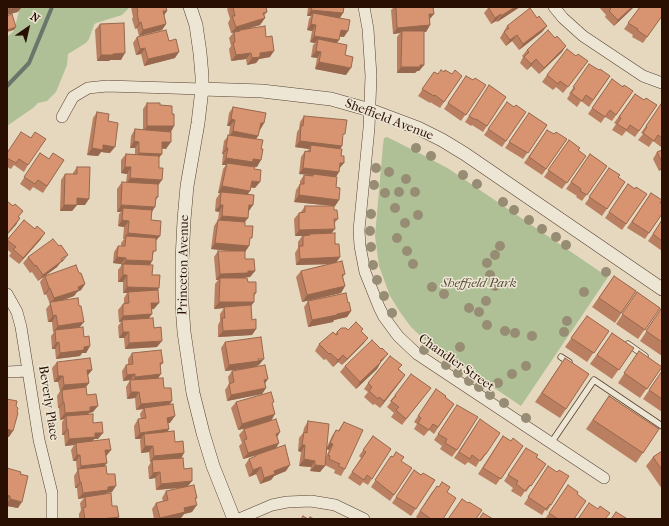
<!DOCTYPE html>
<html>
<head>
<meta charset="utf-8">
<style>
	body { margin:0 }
	#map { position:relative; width:669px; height:526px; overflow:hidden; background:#e5d8bf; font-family:"IM FELL French Canon",serif }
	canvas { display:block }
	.frame { position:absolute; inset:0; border:8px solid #290f02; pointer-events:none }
	.north { position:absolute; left:8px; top:8px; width:40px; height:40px; -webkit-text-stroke:3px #eee6d5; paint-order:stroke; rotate:34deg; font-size:11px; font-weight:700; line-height:16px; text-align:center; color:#290f02 }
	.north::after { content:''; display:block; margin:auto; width:14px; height:18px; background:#290f02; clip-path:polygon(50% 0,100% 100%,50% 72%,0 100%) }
</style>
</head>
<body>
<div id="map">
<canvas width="669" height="526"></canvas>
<div class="frame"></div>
<div class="north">N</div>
</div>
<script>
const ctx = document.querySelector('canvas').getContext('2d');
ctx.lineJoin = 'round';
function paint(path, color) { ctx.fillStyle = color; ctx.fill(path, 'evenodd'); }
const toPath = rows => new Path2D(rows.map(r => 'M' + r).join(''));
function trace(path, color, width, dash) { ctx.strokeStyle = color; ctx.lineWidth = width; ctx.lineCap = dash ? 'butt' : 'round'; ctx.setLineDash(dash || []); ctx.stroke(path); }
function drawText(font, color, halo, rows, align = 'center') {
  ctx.font = font + ' "IM FELL French Canon",serif'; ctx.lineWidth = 3; ctx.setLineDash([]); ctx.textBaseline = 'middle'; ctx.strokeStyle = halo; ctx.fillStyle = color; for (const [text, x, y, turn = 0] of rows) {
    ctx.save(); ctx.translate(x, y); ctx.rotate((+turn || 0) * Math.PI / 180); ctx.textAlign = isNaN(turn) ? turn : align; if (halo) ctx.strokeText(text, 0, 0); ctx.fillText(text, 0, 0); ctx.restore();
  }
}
paint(toPath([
	[20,7,130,7,122,15,96,23,94,25,89,39,86,43,68,54,67,65,56,92,47,101,38,103,33,108,7,126,7,37,14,31],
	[387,137,425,156,449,169,608,277,521,406,429,344,411,327,400,312,390,296,379,266,375,236,383,145,384,138]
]), '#b0c096');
trace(toPath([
	[7,86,29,63,52,7]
]), '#6a766b', 4);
const service = toPath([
	[628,344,645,356],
	[561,357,569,362],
	[551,443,594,380,662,426]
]);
const minor = toPath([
	[364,7,368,29,371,76,369,128,359,230,360,246,365,272,379,307,384,317,398,336,417,354,604,478],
	[554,7,563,18,583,36,643,76,662,83],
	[62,117,73,97,88,88,107,86,202,89],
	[7,294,17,312,21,327,39,440,52,493,52,519],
	[7,372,28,371],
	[239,519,272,505,287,502,311,501,335,505,364,519]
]);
const tertiary = toPath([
	[190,7,196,25,200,53,202,76,202,89,198,123,187,186,184,220,182,260,182,305,184,332,193,393,203,433,213,466,234,519],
	[202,89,262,91,331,99,370,110,418,128,442,140,465,154,662,289]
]);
trace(service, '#584131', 7);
trace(minor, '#584131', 12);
trace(tertiary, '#584131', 14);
trace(service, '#eee6d5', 5.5);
trace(minor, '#eee6d5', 11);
trace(tertiary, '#eee6d5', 13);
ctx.fillStyle = '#978c74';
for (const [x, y] of [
	[416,148],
	[431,156],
	[376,168],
	[389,172],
	[463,175],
	[406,179],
	[477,184],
	[374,185],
	[399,192],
	[415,192],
	[385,193],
	[503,202],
	[395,208],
	[514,210],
	[371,214],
	[418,215],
	[529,220],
	[405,223],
	[542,229],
	[370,231],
	[556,237],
	[397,238],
	[566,245],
	[500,246],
	[371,247],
	[407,251],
	[495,255],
	[487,263],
	[413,264],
	[373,265],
	[606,272],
	[490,275],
	[377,280],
	[495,286],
	[432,287],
	[584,292],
	[444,294],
	[384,296],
	[486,301],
	[469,308],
	[479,312],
	[392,313],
	[567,321],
	[487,325],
	[505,331],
	[564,332],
	[515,333],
	[532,336],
	[460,347],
	[424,350],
	[446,365],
	[526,366],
	[458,373],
	[512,374],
	[469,381],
	[498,383],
	[479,387],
	[490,395],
	[504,403],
	[526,418]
]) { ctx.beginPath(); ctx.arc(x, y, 5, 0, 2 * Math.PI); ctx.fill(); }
paint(toPath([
	[131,7,166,7,164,15,166,24,162,30,139,36,137,28,135,29,132,19,133,17],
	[229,7,266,7,267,12,264,16,265,18,260,25,249,28,270,57,259,59,256,63,247,65,246,59,231,61,229,49,231,46,229,38,233,33,231,33,228,23,230,19,227,9],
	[308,7,344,7,343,13,340,18,344,37,339,36,339,40,337,43,345,55,346,75,315,69,317,58,311,57,313,45,315,43,310,42,312,31,307,30,309,19,311,16,307,16],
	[394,7,433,7,430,19,430,25,426,32,424,32,424,65,419,71,417,71,415,73,397,73,397,37,400,33,393,34,391,10],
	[488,7,520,7,497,22,496,21,491,24,484,13,488,8],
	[599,7,634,7,614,26,605,17,606,15],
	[640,7,662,16,643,43,632,37,633,35,624,29],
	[537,18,547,26,542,32,519,50,512,41,506,46,500,38,507,26],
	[100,24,121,60,110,60,109,61,97,61,95,30],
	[137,37,169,41,175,58,144,66,141,54,136,55,133,43],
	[527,50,562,52,539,74,531,66,527,70,520,63,523,57,522,56],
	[589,64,599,70,610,76,589,107,581,101,577,107,567,99,570,94,569,94],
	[583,68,563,93,556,87,553,90,542,82,547,75],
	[434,72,438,74,444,72,452,74,462,76,440,108,430,102,430,103,418,96],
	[466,76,473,80,486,85,461,121,444,109],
	[612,79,623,87,633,91,612,121,605,117,601,123,588,114],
	[489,85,506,97,483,132,472,125,471,126,465,122],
	[635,94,644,100,657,105,635,137,626,131,622,136,612,130,616,124,614,123],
	[507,102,514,107,526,112,502,147,484,135],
	[147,103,160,105,172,114,174,126,171,132,166,149,162,148,162,154,159,157,158,197,155,201,152,212,151,220,156,241,153,255,152,261,150,265,152,275,158,290,154,309,152,309,149,318,154,328,157,347,125,349,124,338,119,338,118,326,121,322,119,322,118,310,123,304,124,304,124,298,127,293,123,293,123,282,118,282,118,270,121,266,121,264,113,263,114,252,118,246,121,246,121,243,124,239,123,239,124,227,118,226,119,214,121,212,117,212,117,189,122,182,126,183,127,174,121,173,121,160,126,154,135,155,135,148,130,148,131,136,135,129,143,130,143,109],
	[661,104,662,104,662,146,661,147,653,141,649,147,638,140,643,134,641,133],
	[233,107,264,123,260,130,258,136,256,139,257,167,250,166,255,188,251,187,247,195,253,205,248,211,248,218,245,222,245,226,249,242,249,246,245,252,245,259,255,271,250,277,245,278,256,293,254,296,254,302,251,306,252,320,256,329,252,335,218,337,218,325,220,321,220,314,224,308,214,309,215,284,218,280,216,280,214,257,218,251,228,251,211,249,214,226,218,220,219,212,215,211,216,199,220,193,218,193,223,169,226,165,222,165,223,154,222,154,224,141,229,135,230,126,227,126,229,113],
	[97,112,108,121,110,153,101,152,98,156,87,155,93,118],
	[529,113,547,125,523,159,505,148],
	[304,116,343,137,340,149,339,172,336,177,336,187,339,200,335,206,334,206,334,210,338,219,334,224,332,233,340,257,336,263,345,274,343,277,345,286,341,293,302,302,296,277,301,271,331,264,296,265,295,253,298,248,298,242,302,236,295,236,294,219,299,213,301,212,305,206,332,206,294,202,296,190,300,184,300,181,304,175,312,175,299,174,301,157,305,151,307,151,309,149,295,147,297,132,299,129,300,122],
	[547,130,554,134,567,139,542,175,524,163],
	[35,132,28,165,24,172,14,165,11,169,7,167,7,153,31,138],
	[569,140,578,150,586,156,562,189,544,177],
	[662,150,662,169,659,171,653,159,657,152],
	[40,153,49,159,64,160,43,193,33,187,30,191,20,184],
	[590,154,607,166,582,201,576,197,577,196,566,189],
	[77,167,85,205,77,205,72,211,60,211,61,180,65,174,73,174,73,173],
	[609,168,618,177,625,182,602,216,585,204],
	[628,184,635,189,647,194,622,230,605,218],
	[651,193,660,203,662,214,645,239,627,228],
	[24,220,41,239,19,264,9,256,11,253,7,249,7,240],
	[662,220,662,251,648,241],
	[28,257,63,261,60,263,57,267,45,276,79,273,85,284,81,290,77,292,74,296,61,301,79,328,84,337,90,346,86,353,82,353,80,356,56,359,55,349,52,349,51,336,54,332,53,332,52,322,48,322,46,309,50,304,46,294,44,295,40,282,44,276,38,281,32,272,30,273,23,263],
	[614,276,636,291,615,323,592,307],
	[637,292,660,308,638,339,616,324],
	[308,301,348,303,351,311,347,317,334,320,333,322,308,327,304,307],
	[661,309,662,310,662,356,640,341],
	[587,316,609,331,587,362,565,347],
	[348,330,361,332,368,338,363,344,342,365,338,362,333,367,326,359,324,360,315,351,319,344,335,334,337,332],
	[612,333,634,348,612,379,590,364],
	[225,342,259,365,256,366,255,367,265,383,266,388,262,394,227,401,225,390,229,384,228,377,232,371,247,368,225,371,221,348],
	[639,351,662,367,640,398,618,383],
	[132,353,163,363,160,366,158,378,164,388,169,405,170,423,168,423,169,429,167,432,184,453,181,458,184,469,192,481,188,486,197,498,195,499,192,512,184,514,181,518,177,519,154,519,152,509,156,503,163,501,162,498,166,491,181,488,156,490,155,478,149,479,148,467,151,462,150,462,149,452,141,453,140,440,141,439,135,439,134,426,138,419,141,419,140,414,143,409,136,410,135,398,127,399,126,387,130,380,123,381,122,371,126,365,128,364,128,359],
	[565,358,566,409,560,418,535,402],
	[383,360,381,362,377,369,356,389,340,372,345,366],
	[57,362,92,370,88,375,89,383,86,387,87,395,93,412,89,413,88,414,93,423,98,439,94,439,93,441,111,450,106,456,107,463,104,466,112,492,106,493,105,494,119,517,117,519,79,519,79,514,81,510,80,503,84,498,78,499,77,488,75,488,74,476,77,471,76,461,73,461,71,450,74,445,65,446,64,435,62,435,62,422,64,419,60,420,59,408,58,408,57,396,60,391,60,392,58,382,54,382,52,368],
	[399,369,405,375,380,408,375,404,373,405,364,397,368,392,364,389,368,383],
	[662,371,662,412,643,399],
	[436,389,445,397,454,404,434,434,429,430,424,436,414,429,417,424,414,422],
	[426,394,402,425,391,417,394,413,387,407,391,402,390,401,395,395],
	[609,396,659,429,636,463,586,429],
	[236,402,272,405,271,420,277,437,276,448,286,471,274,476,271,480,260,484,256,474,249,477,245,465,249,459,255,457,256,455,243,459,239,446,242,443,239,435,244,429,238,430,231,408],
	[453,412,457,450,452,457,440,449,442,446,434,440],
	[308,421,327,447,332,436,336,430,338,431,344,422,345,469,341,476,334,473,335,470,325,465,320,472,310,471,311,467,299,466,301,452,298,451,299,438,303,433,304,428],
	[327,449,329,450,326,457],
	[476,425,486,454,481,461,480,460,476,467,468,462,465,465,454,458],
	[373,436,391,449,368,485,363,482,360,486,348,478,361,458,359,456],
	[503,436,511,441,523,446,496,485,478,474],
	[526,448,536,457,546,464,526,492,525,491,521,497,511,491,513,488,504,481],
	[662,451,662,489,646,466,653,457],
	[391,456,412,468,390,501,371,487],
	[548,466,551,505,547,511,545,510,542,515,524,504],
	[7,468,20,474,18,508,7,506],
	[414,470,421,475,435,480,411,516,392,503],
	[568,485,577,494,574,519,545,519],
	[439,487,447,492,443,519,418,519,416,517,432,492]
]), '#ba7f60');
paint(toPath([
	[18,7,22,7,18,12,7,15,7,9],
	[515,7,520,7,497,22,501,16],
	[632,7,634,7,614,26,618,20],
	[311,10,343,13,339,19,313,13,311,16,307,16],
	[163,11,167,11,163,17],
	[429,14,434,14,429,20],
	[501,14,496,21,491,24,495,18],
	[265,18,260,25,240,31,240,30,239,31,231,33,236,27],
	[141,22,137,28,135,29,139,23],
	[166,24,162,30,139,36,143,30],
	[311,24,316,25,312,31,307,30],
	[430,25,426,32,402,33,402,31,400,33,393,34,397,28],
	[547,26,542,32,519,50,523,44],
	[16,27,14,30,7,32,7,30],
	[341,30,348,31,344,37,336,36],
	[517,35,512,41,506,46,510,40],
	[314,36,339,40,334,46,318,39,315,43,310,42],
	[566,46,562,52,539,74,544,68],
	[145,48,141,54,136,55,140,49],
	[274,51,270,57,259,59,256,63,247,65,252,58,260,53],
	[316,51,321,52,317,58,311,57],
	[179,52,175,58,144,66,148,59],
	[125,53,121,60,110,60,109,61,97,61,101,55],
	[251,53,246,59,231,61,236,55],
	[536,59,531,66,527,70,531,64],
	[319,62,351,68,346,75,315,69],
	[420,65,424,65,419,71,417,71,415,73,397,73,401,67],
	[231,119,235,120,230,126,227,126],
	[261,123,264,123,260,130],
	[147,126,174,126,170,133,143,132],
	[233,131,258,136,254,142,228,138],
	[134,141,139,142,135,148,130,148],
	[300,141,342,146,338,152,311,145,309,149,295,147],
	[162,142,171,142,166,149,158,148],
	[103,145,115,147,110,153,101,152,98,156,87,155,92,148],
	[226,148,228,148,223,154,222,154],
	[139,153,162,154,157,160,134,159],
	[226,158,253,159,261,160,257,167,250,166,248,169,227,163,226,165,222,165],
	[340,163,344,163,339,169],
	[662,166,662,169,659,171],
	[125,167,131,167,127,174,121,173],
	[303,168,339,172,335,178,313,174,312,175,299,174],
	[130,178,162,180,157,187,126,185],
	[252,181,260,182,255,188,247,187],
	[222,186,250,191,246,197,218,193],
	[299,195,339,200,335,206,294,202],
	[77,198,89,199,85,205,72,205],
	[64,205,77,205,72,211,60,211],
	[121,205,155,207,151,213,123,208,121,212,117,212],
	[220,205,223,205,219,212,215,211],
	[249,205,253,205,249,211,244,211],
	[222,216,248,218,243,224,218,222],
	[20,218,16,225,7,235,7,234],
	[122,220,129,221,124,227,118,226],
	[335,229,330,235,310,234,308,236,295,236,299,230],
	[45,233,41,239,19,264,23,258],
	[128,233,160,236,155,242,126,236,123,239],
	[215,243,249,246,245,252,211,249],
	[68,255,63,261,60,263,57,267,38,281,43,275],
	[117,257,126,258,121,264,113,263],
	[340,257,335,264,296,265,300,259],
	[126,260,152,261,148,268,123,264,121,266],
	[248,271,255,271,250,277,245,277,243,280,220,278,218,280,216,280,220,274],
	[123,275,127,275,123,282,118,282],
	[85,284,81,290,77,292,74,296,51,304,54,298,78,287],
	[345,286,341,293,302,302,307,295],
	[127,287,159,288,155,294,128,292,127,293,123,293],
	[49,288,50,288,46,294,44,295],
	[219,302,254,302,249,308,224,307,224,308,214,309],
	[151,303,159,303,154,309,147,310],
	[351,311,347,317,334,320,333,322,308,327,312,320,337,314],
	[152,314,147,321,122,320,121,322,119,322,123,316],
	[56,315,52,322,48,322,53,316],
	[84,322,79,328,55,330,53,332,58,326],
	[256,329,252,335,218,337,223,331],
	[123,332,129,332,124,338,119,338],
	[368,338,363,344,342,365,347,359],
	[162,341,157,347,125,349,129,343],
	[59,342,55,349,52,349,56,343],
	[90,346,86,353,82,353,80,356,56,359,60,353,84,347],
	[388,354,383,360,375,367,380,361],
	[343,355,338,362,333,367,338,360],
	[264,359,259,365,256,366,254,368,225,371,229,365],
	[381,362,377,369,356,389,360,382],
	[87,370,92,370,87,376],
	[135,374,130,380,123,381,127,375],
	[161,374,157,380,131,383,135,377],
	[405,375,401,381,380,408,384,401],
	[58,376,63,376,58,382,54,382],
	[268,379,264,385,264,380],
	[89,383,84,389,62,390,60,392,64,385],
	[266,388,262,394,227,401,231,395],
	[131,392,139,392,135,398,127,399],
	[172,401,168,407,144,408,143,409,136,410,141,404],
	[63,402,64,402,59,408,58,408],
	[98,406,93,412,89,413,86,417,66,416,64,419,60,420,65,413,90,407],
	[275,414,271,421,238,430,242,424],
	[175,416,170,423,163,424,167,418],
	[7,429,13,431,9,437,7,437],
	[67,429,68,429,64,435,62,435],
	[169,429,165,436,144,434,141,439,135,439,140,433],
	[280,432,276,439,276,434],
	[95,433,103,433,98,439,94,439,91,444,76,443,74,445,65,446,69,439],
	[279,443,275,450,243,459,248,453],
	[330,443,333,444,329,450,326,449],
	[302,445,305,445,301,452,298,451],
	[145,446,153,446,149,452,141,453],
	[105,450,111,450,106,456,101,457],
	[184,453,180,460,152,460,151,462,150,462,154,456],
	[77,455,80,455,76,461,73,461],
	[304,459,315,461,311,467,299,466],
	[107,463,102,469,78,470,81,466],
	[290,465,286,471,274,476,271,480,260,484,264,478,274,471],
	[315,465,325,466,320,472,310,471],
	[261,467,256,474,249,477,253,470],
	[160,472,155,478,149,479,153,473],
	[192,481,187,487,156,490,161,484],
	[80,482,81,482,77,488,75,488],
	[116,486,112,492,106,493,104,496,85,497,84,498,78,499,83,493,108,487],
	[7,495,10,496,7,501],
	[10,499,22,502,18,508,7,506,7,503],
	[197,505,192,512,184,514,181,518,177,519,159,519,160,518,184,508],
	[119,517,117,519,101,519]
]), '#97684e');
const building = toPath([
	[7,7,18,7,7,9,7,7],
	[137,7,166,7,167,11,163,11,166,24,143,30,141,22,139,23,137,13,138,12,137,7],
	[233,7,266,7,267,12,263,13,265,18,236,27,232,16,235,16,233,7],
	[312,7,344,7,343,13,311,10,312,7],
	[396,7,433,7,434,14,429,14,430,25,397,28,396,7],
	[488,7,515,7,501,16,501,14,495,18,488,7],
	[609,7,632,7,618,20,609,11,611,9,609,7],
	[640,7,660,7,662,8,662,16,647,37,637,30,638,29,628,23,640,7],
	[530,8,537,18,539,16,547,26,523,44,517,35,510,40,504,32,509,28,507,26,530,8],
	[313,13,350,20,348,31,341,30,339,40,314,36,316,25,311,24,313,13],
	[12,14,16,27,7,30,7,16,12,14],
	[124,23,125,53,113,54,113,55,101,55,100,24,124,23],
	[265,26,266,37,272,36,274,51,260,53,260,57,252,58,251,53,236,55,233,43,235,42,234,32,240,31,240,30,265,26],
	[166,30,169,41,176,39,179,52,148,59,145,48,140,49,137,37,166,30],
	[548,30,555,38,557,36,566,46,544,68,536,59,531,64,524,57,529,52,527,50,548,30],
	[402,31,424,31,424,65,420,65,420,67,401,67,402,31],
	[318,39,347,45,345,55,353,57,351,68,319,62,321,52,316,51,318,39],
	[567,49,576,56,578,54,588,61,568,87,560,81,558,84,547,75,567,49],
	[589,64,599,70,600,69,610,76,593,100,586,95,582,101,571,93,575,88,573,87,589,64],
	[441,70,444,72,445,70,452,74,455,70,462,76,444,102,435,95,434,96,422,89,434,72,438,74,441,70],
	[466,76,473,80,475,78,486,85,466,115,448,103,466,76],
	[612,79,623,87,624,85,633,91,616,115,610,110,605,117,592,108,612,79],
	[489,85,506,97,487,126,476,119,476,120,469,116,489,85],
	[635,94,644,100,646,98,657,105,639,131,630,125,627,130,617,124,621,118,619,117,635,94],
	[507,102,514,107,516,105,526,112,506,141,488,129,507,102],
	[147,103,160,103,160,105,172,106,172,114,174,114,174,126,147,126,147,103],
	[661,104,662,104,662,138,658,135,654,141,643,133,647,127,646,126,661,104],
	[233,107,266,113,264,123,261,123,258,136,233,131,235,120,231,119,233,107],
	[97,112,109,114,108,121,118,123,115,147,103,145,103,150,92,148,97,112],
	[529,113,547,125,528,153,509,142,529,113],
	[304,116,347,120,345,134,343,134,342,146,300,141,301,125,303,126,304,116],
	[135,129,171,132,171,142,162,142,162,154,139,153,139,142,134,141,135,129],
	[547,130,554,134,556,132,567,139,546,169,529,157,547,130],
	[21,132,31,138,35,132,46,139,28,165,19,159,16,163,7,158,7,153,21,132],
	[228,135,263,140,261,149,263,149,261,160,253,159,253,162,226,158,228,148,226,148,228,135],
	[569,140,580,148,578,150,586,156,567,183,548,170,569,140],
	[311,145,342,149,341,156,344,156,344,163,340,163,339,172,303,168,305,151,310,152,311,145],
	[662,150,662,162,657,152,662,150],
	[40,153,49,159,53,153,64,160,47,186,38,180,35,184,24,177,40,153],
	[126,154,159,156,159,168,163,168,162,180,130,178,131,167,125,167,126,154],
	[590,154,607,166,587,195,580,191,581,189,571,182,590,154],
	[227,163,255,167,254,169,261,170,260,182,252,181,250,191,222,186,227,163],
	[77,167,90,167,89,199,77,198,77,205,64,205,65,174,77,174,77,167],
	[609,168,620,175,618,177,625,182,607,209,589,197,609,168],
	[313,174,337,177,336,187,340,188,339,200,299,195,300,184,304,184,304,175,313,176,313,174],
	[122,182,158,184,158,197,156,197,155,207,121,205,122,182],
	[628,184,635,189,636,187,647,194,626,224,609,212,628,184],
	[221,192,254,195,253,205,249,205,248,218,222,216,223,205,220,205,221,192],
	[651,193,662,200,660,203,662,204,662,214,649,233,632,222,651,193],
	[7,201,13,206,15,204,23,211,18,217,20,218,7,234,7,201],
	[305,206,334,206,334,210,337,210,338,219,334,219,335,229,299,230,299,213,305,212,305,206],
	[123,208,152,210,151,220,161,221,160,236,128,233,129,221,122,220,123,208],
	[24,220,35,229,37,226,45,233,23,258,13,249,16,247,7,240,24,220],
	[218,220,245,222,245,226,253,226,252,238,250,238,249,246,215,243,218,220],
	[662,220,662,241,653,234,662,220],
	[335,233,335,244,339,244,340,257,300,259,299,246,303,246,303,236,310,235,310,234,335,233],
	[126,236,156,238,156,251,153,251,152,261,126,260,126,258,117,257,118,246,125,246,126,236],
	[53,239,59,246,61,245,68,255,61,259,62,261,43,275,36,265,35,266,28,257,53,239],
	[218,251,245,251,245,259,254,259,255,271,248,271,248,273,220,274,218,251],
	[342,261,345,274,342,275,345,286,307,295,301,271,342,261],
	[123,264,153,265,152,275,160,275,159,288,127,287,127,275,123,275,123,264],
	[76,265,79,273,81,273,85,284,78,287,79,290,54,298,50,288,49,288,45,276,76,265],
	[614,276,636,291,621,313,599,298,614,276],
	[220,278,247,278,248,282,256,282,256,293,254,293,254,302,219,302,220,278],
	[158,290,159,303,151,303,152,314,123,316,123,304,129,303,128,292,158,290],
	[637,292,660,308,645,330,622,314,637,292],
	[346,293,348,303,349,302,351,311,337,314,337,315,312,320,308,301,346,293],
	[78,298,79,306,81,306,84,322,58,326,56,315,53,316,50,302,78,298],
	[251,305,252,320,256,319,256,329,223,331,222,318,225,318,224,307,251,305],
	[661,309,662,310,662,342,646,331,661,309],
	[587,316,609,331,594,353,571,338,587,316],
	[153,318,154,328,161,327,162,341,129,343,129,332,123,332,122,320,153,318],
	[356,322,363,329,361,331,368,338,347,359,343,355,338,360,330,353,329,354,319,344,333,332,336,335,338,334,337,332,341,328,346,328,348,330,356,322],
	[83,327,84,337,89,336,90,346,84,347,84,350,60,353,59,342,56,343,55,330,83,327],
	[612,333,634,348,619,370,597,355,612,333],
	[261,337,264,359,258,359,259,361,229,365,225,342,261,337],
	[372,340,381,349,382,348,388,354,380,361,381,362,360,382,345,366,372,340],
	[161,350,163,363,160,363,161,374,135,377,135,374,127,375,126,365,133,364,132,353,161,350],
	[639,351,662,367,647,389,624,373,639,351],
	[390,356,402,365,398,369,405,375,384,401,379,397,378,399,369,391,372,387,368,383,390,356],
	[90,358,92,370,87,370,89,383,64,385,63,376,58,376,57,362,90,358],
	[565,358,589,374,566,409,542,393,565,358],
	[265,365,268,379,264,380,266,388,231,395,229,384,234,382,232,371,265,365],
	[662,371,662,399,649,390,662,371],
	[411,374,431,388,406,419,396,410,399,407,391,401,396,396,395,395,411,374],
	[163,378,164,388,171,388,172,401,141,404,139,392,131,392,130,380,163,378],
	[86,387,87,395,96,394,98,406,90,407,90,411,65,413,64,402,63,402,62,390,86,387],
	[436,389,446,396,445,397,454,404,438,427,433,424,429,430,418,423,421,418,418,416,436,389],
	[271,392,274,402,272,403,275,414,242,424,236,402,271,392],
	[609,396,659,429,643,453,593,420,609,396],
	[7,399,17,401,16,406,18,408,17,412,18,413,13,431,7,429,7,399],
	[173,404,175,416,167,418,169,429,140,433,138,419,146,418,144,408,173,404],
	[457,405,478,417,457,450,445,443,447,439,438,434,457,405],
	[93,414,93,423,102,422,103,433,95,433,95,437,69,439,68,429,67,429,66,416,93,414],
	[276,419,280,432,276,434,279,443,248,453,244,440,247,439,244,429,276,419],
	[480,419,500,433,486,454,485,454,480,461,472,455,470,459,459,452,480,419],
	[308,421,329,424,325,466,315,465,315,461,304,459,305,445,302,445,304,432,307,433,308,421],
	[344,422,363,430,345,469,338,466,340,464,329,459,330,456,328,455,333,444,330,443,336,430,339,431,344,422],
	[174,431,175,442,183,441,184,453,154,456,153,446,145,446,144,434,174,431],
	[373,436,391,449,372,479,367,475,364,480,352,472,366,452,363,450,373,436],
	[503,436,511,441,513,438,523,446,501,479,483,468,503,436],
	[109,439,111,450,105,450,107,463,81,466,80,455,77,455,76,443,109,439],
	[285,445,290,465,274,471,275,474,264,478,261,467,253,470,249,459,256,456,256,455,285,445],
	[526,448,538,455,536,457,546,464,531,486,530,485,525,491,516,484,518,481,508,475,526,448],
	[662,451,662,470,653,457,662,451],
	[396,452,404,457,401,461,412,468,394,495,375,480,391,456,393,457,396,452],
	[183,458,184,469,192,468,192,481,161,484,160,472,153,473,152,460,183,458],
	[106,466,107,474,115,474,116,486,108,487,108,490,83,493,81,482,80,482,78,469,106,466],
	[548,466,557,472,559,470,569,476,551,505,550,504,546,509,528,497,548,466],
	[7,468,21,472,20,474,28,476,22,502,10,499,10,496,7,495,7,468],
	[414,470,421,475,423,473,435,480,416,509,396,497,414,470],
	[442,482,450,487,447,492,456,498,443,519,431,519,420,511,437,486,439,487,442,482],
	[194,485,197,498,195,498,197,505,184,508,185,512,160,518,156,503,168,500,166,491,194,485],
	[568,485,578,492,577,494,586,501,574,519,558,519,549,513,568,485],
	[111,493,112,506,117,506,119,517,101,519,85,519,83,508,86,507,85,497,111,493],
	[462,499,468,503,469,502,482,510,476,519,448,519,462,499],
	[589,503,598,509,600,506,610,513,605,519,578,519,589,503],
	[616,512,626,518,626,519,611,519,616,512],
	[483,513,493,519,479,519,483,513],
	[303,516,308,519,301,519,303,516],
	[310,517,314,519,309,519,310,517]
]);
paint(building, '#d89470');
trace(building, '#97684e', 1);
drawText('13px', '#290f02', '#eee6d5', [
	["Sheffield Avenue",389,120,21],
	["Princeton Avenue",184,265,-89],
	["Chandler Street",456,363,35],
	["Beverly Place",48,403,81]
]);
drawText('italic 13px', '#584d36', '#eee6d5', [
	["Sheffield Park",479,284]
]);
</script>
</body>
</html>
